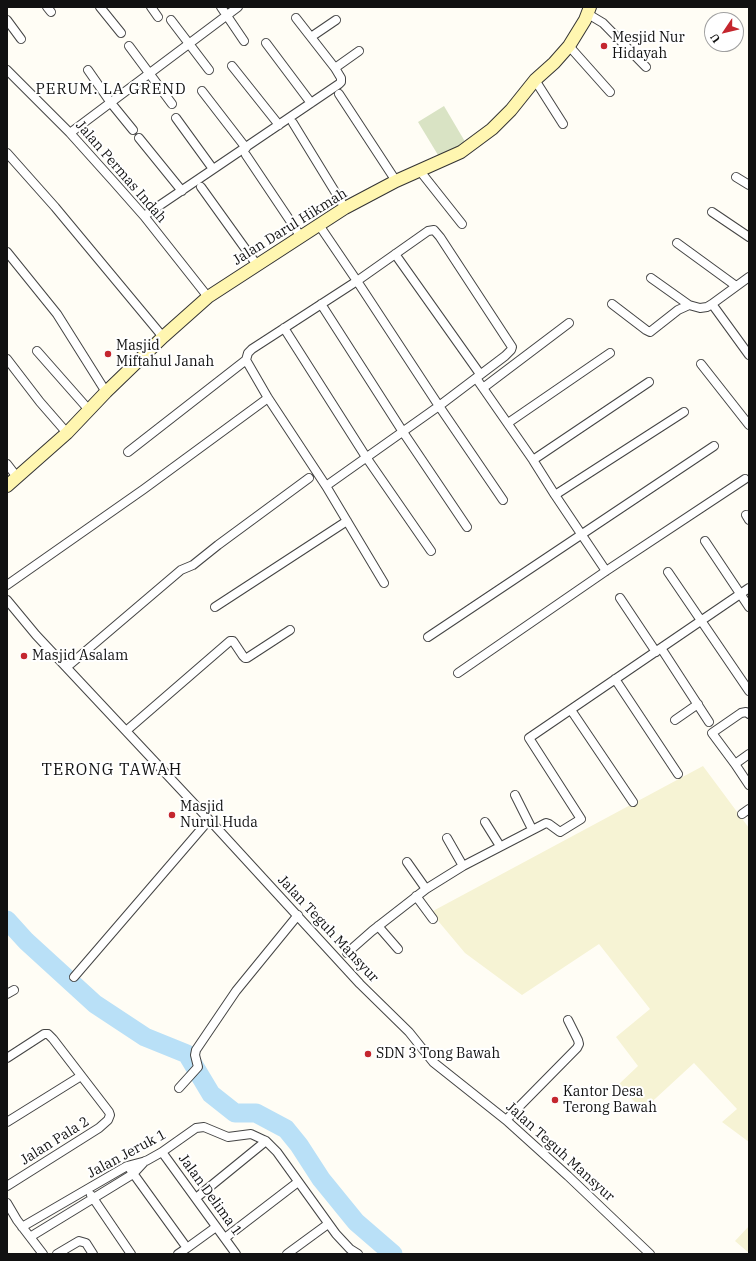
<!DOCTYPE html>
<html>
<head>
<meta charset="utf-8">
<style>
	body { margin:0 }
	#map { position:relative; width:756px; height:1261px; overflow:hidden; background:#fffdf5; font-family:"IBM Plex Serif",serif }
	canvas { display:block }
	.frame { position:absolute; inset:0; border:8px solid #111; pointer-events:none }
	.north { position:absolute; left:704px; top:12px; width:40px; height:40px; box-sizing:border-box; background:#fff; border:1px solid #a0a0a0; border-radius:50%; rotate:235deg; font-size:11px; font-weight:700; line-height:16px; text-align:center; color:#111 }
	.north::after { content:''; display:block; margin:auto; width:14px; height:18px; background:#c4262e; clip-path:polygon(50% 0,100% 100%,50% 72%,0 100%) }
</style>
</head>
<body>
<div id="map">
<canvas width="756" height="1261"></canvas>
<div class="frame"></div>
<div class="north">U</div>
</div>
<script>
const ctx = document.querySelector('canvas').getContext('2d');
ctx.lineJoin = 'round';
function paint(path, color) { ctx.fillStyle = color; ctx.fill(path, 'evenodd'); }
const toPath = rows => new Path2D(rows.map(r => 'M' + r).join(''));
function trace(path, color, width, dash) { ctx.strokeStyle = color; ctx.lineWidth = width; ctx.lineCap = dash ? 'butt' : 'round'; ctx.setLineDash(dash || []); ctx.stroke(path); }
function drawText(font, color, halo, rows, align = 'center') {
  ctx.font = font + ' "IBM Plex Serif",serif'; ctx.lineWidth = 4; ctx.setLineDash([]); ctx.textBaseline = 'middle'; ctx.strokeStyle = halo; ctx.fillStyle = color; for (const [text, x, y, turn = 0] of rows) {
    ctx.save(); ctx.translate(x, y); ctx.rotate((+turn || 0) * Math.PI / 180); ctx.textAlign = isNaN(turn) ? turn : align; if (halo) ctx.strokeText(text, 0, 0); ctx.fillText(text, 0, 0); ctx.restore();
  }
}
paint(toPath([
	[703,766,749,828,749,1142,722,1122,737,1109,694,1063,643,1110,618,1085,638,1066,616,1037,650,1009,599,944,522,995,465,953,439,922,433,911],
	[749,1226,749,1253,735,1241]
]), '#f6f3d4');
paint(toPath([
	[444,106,467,145,441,160,418,122]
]), '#d9e3c4');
trace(toPath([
	[7,920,26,941,95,1004,145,1037,187,1054,211,1094,235,1113,256,1113,286,1129,299,1145,321,1179,356,1222,393,1254]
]), '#b9e0f7', 19);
const street = toPath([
	[47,7,51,12],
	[100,7,121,33],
	[151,7,158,17],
	[221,7,244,41],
	[588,14,603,23,646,67],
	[7,20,21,39],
	[171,20,209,70],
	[311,37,336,20],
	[266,43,311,103],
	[129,46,172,104],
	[569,46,610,92],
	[232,66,279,125],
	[335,68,359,51],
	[7,70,70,133,114,182,144,216,208,297],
	[88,70,111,103,133,130],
	[535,80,563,124],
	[202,91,246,148],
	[339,94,396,181],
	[176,118,213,169],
	[293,123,345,208],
	[70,133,238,7],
	[139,138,182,191],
	[7,153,55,207,163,337],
	[246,155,301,237],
	[420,171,462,224],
	[736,177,749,185],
	[201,187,257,265],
	[712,212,749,237],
	[144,216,339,84,341,82,341,78,335,68,296,18],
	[319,225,357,281,439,406,503,500],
	[677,243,736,286],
	[7,252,57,314,106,392],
	[395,254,480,374],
	[651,278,689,305],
	[321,304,403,432,467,527],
	[612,304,646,330,650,332,678,310,689,305,700,308,707,307,712,304,749,277],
	[712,304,749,355],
	[284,328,366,457,431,551],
	[37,351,89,410],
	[7,359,40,402,67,433],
	[701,364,749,425],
	[476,378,533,460,555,495,606,571],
	[483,388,569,323],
	[508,423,610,353],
	[128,452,246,360],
	[533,460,649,382],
	[7,464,17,477],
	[326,486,439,406,505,356,511,350,512,347,440,237,434,230,428,231,357,281,252,349,248,353,246,360,268,398,326,486,384,583],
	[555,495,684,412],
	[746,515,749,520],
	[705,541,749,607],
	[668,572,749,691],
	[7,585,144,489,268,398],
	[620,598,656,652],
	[7,600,36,635,215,826,360,984,409,1032,433,1062,506,1120,568,1176,650,1254],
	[215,607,347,521],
	[428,637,714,446],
	[661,648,709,722],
	[67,667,181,570,193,565,218,545,309,478],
	[458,673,606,571,745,479],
	[615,679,678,774],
	[571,710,633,802],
	[749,714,746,712,741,713,712,733,735,764,749,754],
	[675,720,698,704],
	[126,731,230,641,233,641,243,656,245,658,247,658,290,630],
	[735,764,749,785],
	[515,795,532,829],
	[742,814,749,809],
	[485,822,500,846],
	[447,838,463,866],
	[407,862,426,889],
	[416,896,433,919],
	[378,926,398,949],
	[347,953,372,931,426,889,463,866,544,824,546,823,549,824,560,832,581,819,529,738,749,588],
	[74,977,209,820],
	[7,994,14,990],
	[7,1058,44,1034,48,1034,53,1039,106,1108,109,1112,110,1115,108,1120,99,1128,7,1186],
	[179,1088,198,1067,195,1055,196,1050,236,991,298,915],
	[506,1120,577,1048,579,1044,578,1040,568,1020],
	[7,1122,81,1076],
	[162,1152,236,1254],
	[130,1169,187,1248,178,1254],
	[91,1195,131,1254],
	[196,1198,266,1141],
	[7,1203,17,1220,43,1254],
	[22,1227,127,1166,146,1161,162,1152,196,1128,204,1127,228,1137,251,1134,266,1141,277,1152,336,1234,350,1249,358,1254],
	[30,1237,133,1174,145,1161],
	[225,1238,298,1182],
	[187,1248,216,1227],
	[57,1254,79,1241,86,1243,93,1254],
	[287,1254,328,1224]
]);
const secondary = toPath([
	[7,486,67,433,106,392,163,337,208,297,345,208,396,181,461,152,492,129,511,110,535,80,554,63,569,46,585,20,590,7]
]);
trace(street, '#444', 10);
trace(secondary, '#333', 14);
trace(street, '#fff', 8);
trace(secondary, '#fff6b0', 12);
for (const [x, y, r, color] of [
	[604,46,4,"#c4262e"],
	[108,354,4,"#c4262e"],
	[24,656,4,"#c4262e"],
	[172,815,4,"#c4262e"],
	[368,1054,4,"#c4262e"],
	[555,1100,4,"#c4262e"]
]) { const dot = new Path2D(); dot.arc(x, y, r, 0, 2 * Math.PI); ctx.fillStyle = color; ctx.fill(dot); trace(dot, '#fff', 1.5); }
drawText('14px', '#111', '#fff', [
	["Mesjid Nur",612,38],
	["Hidayah",612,54],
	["Masjid",116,346],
	["Miftahul Janah",116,362],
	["Masjid Asalam",32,656],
	["Masjid",180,807],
	["Nurul Huda",180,823],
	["SDN 3 Tong Bawah",376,1054],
	["Kantor Desa",563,1092],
	["Terong Bawah",563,1108]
], 'left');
drawText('14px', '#111', '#fff', [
	["Jalan Permas Indah",121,172,49],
	["Jalan Darul Hikmah",290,227,-32],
	["Jalan Teguh Mansyur",328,929,47],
	["Jalan Pala 2",55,1141,-32],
	["Jalan Teguh Mansyur",560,1152,42],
	["Jalan Jeruk 1",127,1154,-28],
	["Jalan Delima 1",210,1195,54]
]);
ctx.letterSpacing = '1px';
drawText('15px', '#111', '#fff', [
	["PERUM. LA GREND",111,90]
]);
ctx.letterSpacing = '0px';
ctx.letterSpacing = '1px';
drawText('16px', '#111', '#fff', [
	["TERONG TAWAH",112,770]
]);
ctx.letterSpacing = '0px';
</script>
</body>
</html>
